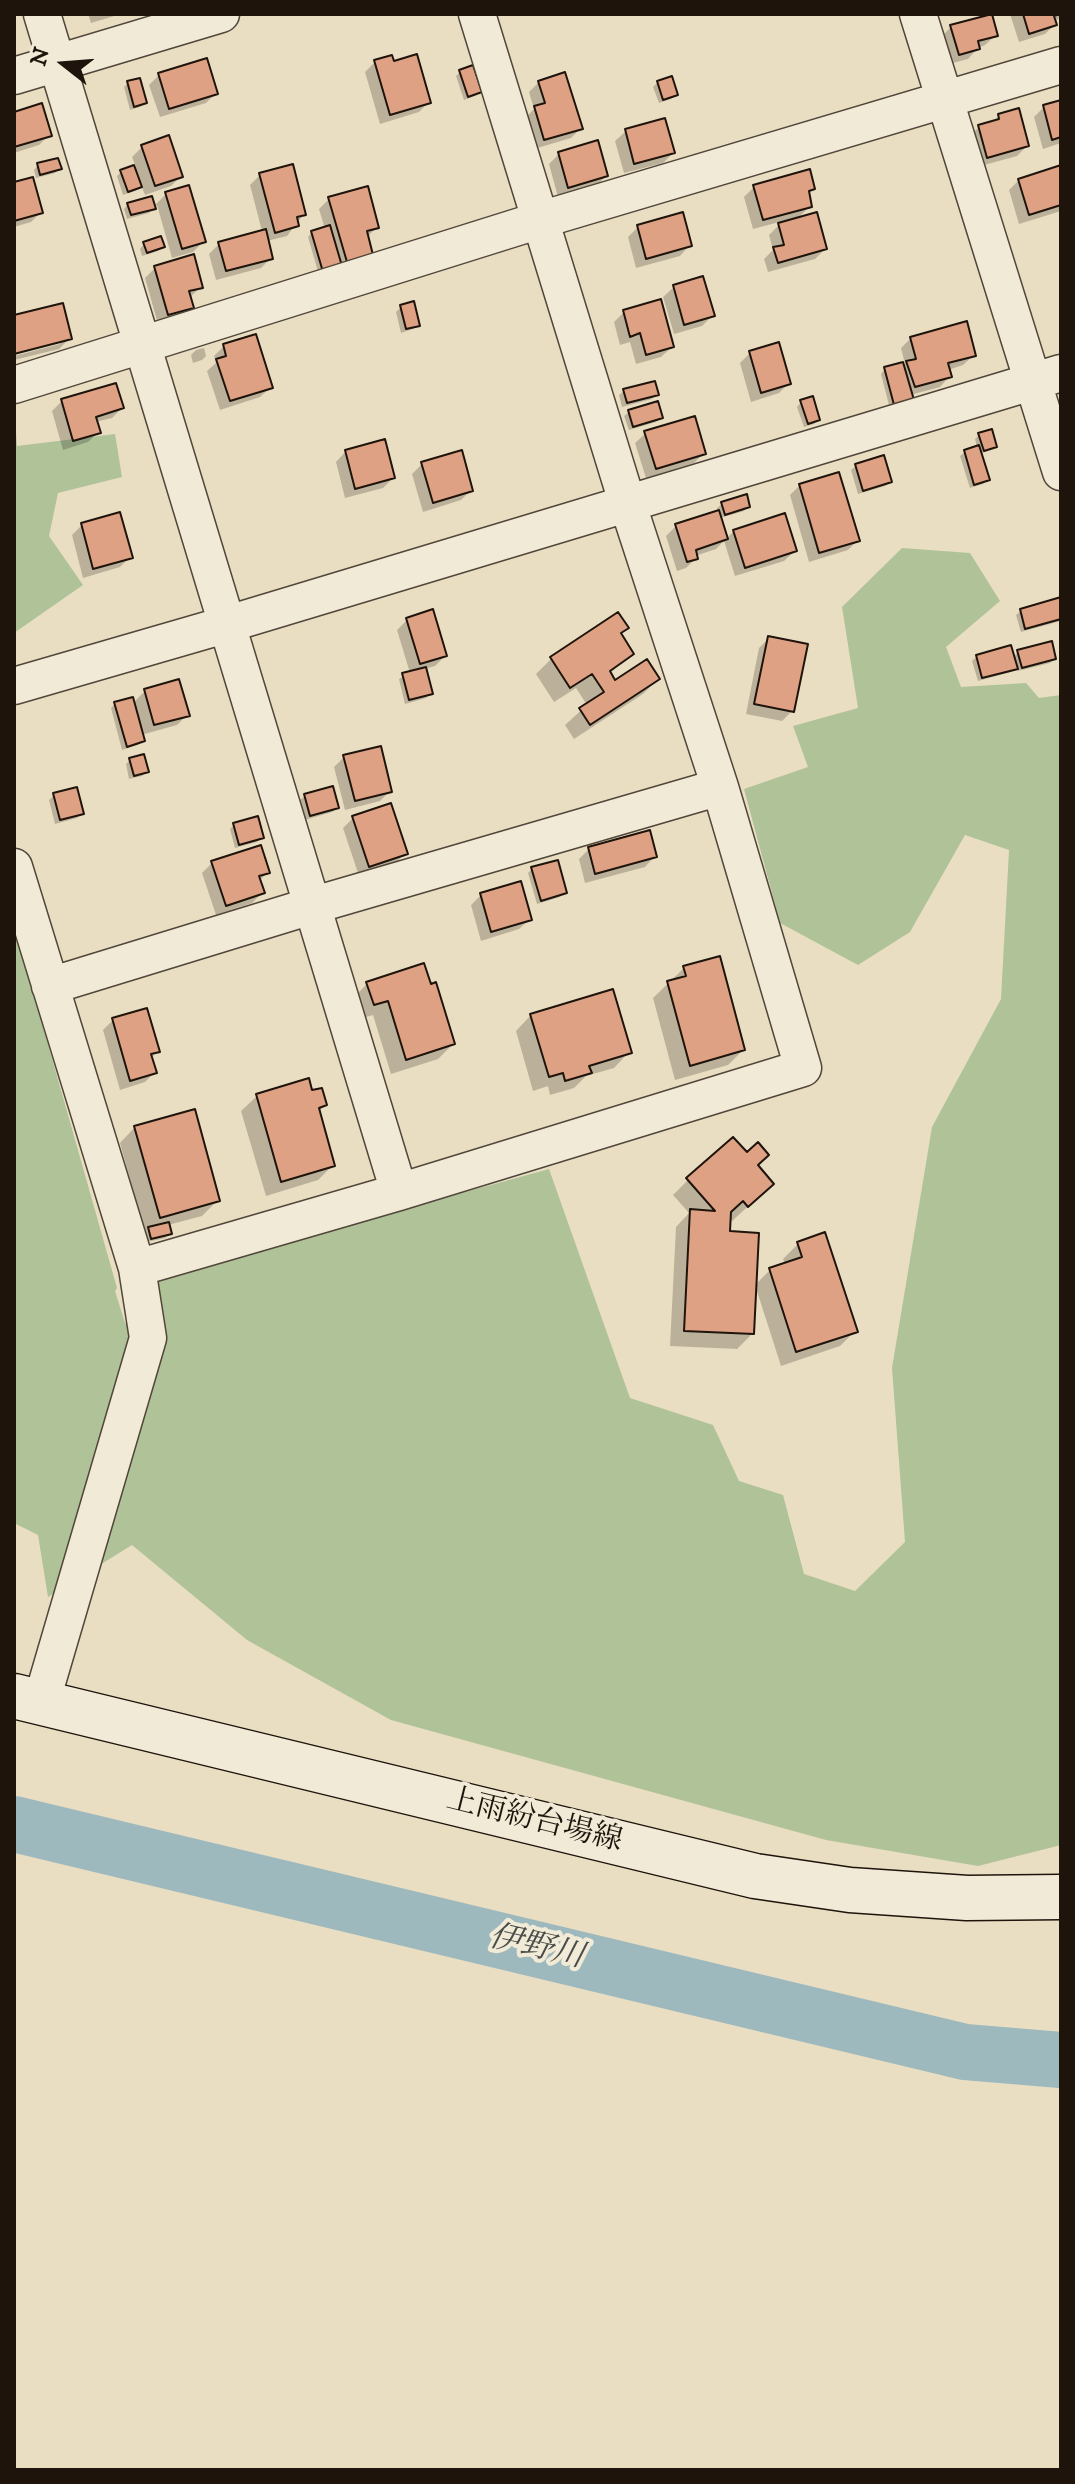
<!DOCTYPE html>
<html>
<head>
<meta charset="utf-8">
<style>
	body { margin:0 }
	#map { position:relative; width:1075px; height:2484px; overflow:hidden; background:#eadec2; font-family:"IM FELL DW Pica",serif }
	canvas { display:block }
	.frame { position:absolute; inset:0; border:16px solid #1e140c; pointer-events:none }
	.north { position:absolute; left:24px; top:24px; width:80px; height:80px; -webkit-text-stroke:6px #f1ead7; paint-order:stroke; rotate:287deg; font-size:22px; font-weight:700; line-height:32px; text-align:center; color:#1e140c }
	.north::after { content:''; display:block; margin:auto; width:28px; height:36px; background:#1e140c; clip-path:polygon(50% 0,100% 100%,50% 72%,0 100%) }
</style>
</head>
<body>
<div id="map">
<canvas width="1075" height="2484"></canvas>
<div class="frame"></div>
<div class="north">N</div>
</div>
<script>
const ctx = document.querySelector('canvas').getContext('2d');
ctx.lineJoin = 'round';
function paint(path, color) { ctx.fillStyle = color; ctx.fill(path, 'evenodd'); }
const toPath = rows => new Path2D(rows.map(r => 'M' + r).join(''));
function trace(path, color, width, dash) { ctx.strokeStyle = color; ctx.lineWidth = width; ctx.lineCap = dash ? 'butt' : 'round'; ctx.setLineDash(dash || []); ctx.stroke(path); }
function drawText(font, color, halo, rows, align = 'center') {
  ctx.font = font + ' "IM FELL DW Pica","Noto Serif JP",serif'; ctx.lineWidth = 8; ctx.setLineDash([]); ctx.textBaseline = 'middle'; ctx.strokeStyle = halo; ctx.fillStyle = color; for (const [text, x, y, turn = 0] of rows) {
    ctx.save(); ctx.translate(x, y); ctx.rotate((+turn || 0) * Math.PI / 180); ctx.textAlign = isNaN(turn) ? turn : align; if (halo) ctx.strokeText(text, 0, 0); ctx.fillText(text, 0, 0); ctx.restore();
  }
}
paint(toPath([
	[14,402,17,446,115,434,122,477,58,493,49,536,83,585,14,633],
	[902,548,970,553,1000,601,946,647,961,687,1026,683,1039,698,1061,695,1061,1845,978,1866,826,1840,391,1720,247,1640,132,1545,48,1597,38,1535,14,1523,14,924,117,1288,115,1291,125,1323,164,1318,153,1278,549,1169,630,1398,713,1425,739,1481,783,1495,804,1574,855,1591,905,1542,892,1368,932,1127,1001,999,1009,850,965,835,910,932,858,965,780,923,744,789,808,767,793,726,858,708,842,607]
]), '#b0c298');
paint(toPath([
	[88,14,121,14,91,23],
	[1010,14,1061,14,1061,17,1054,22,1055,24,1045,34,1019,42],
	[951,27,996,35,985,45,978,48,968,59,949,64,941,37],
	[375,62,393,64,429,102,419,112,380,124,365,72],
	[460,72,480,91,475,96,464,100,456,76],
	[159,75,216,93,206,103,160,117,149,85],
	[539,82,581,128,571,138,534,149,525,118,534,109,529,92],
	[658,82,676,94,671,99,659,103,653,87],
	[128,83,145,103,140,107,130,110,124,87],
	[1061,102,1061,143,1043,149,1034,117,1044,107],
	[14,114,49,135,39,145,14,153],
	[999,116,1027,146,1017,156,977,167,969,137,979,127,991,124],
	[626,131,673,153,663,163,624,173,615,141],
	[142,147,181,176,171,186,145,195,141,185,135,191,123,195,117,176,121,172,136,167,132,157],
	[559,154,606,176,596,186,558,197,549,164],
	[38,165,59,169,55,173,36,178,34,170],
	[1061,167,1061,211,1019,224,1009,190,1019,180],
	[260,175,304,214,287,236,267,241,271,258,261,268,216,280,209,254,219,244,262,231,250,185],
	[14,184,41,212,31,222,14,227],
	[754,187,813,188,807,194,810,206,796,220,825,249,815,259,768,272,764,259,773,250,769,235,783,221,753,229,744,197],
	[166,194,203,242,193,252,172,258,157,205,149,213,127,219,124,209,128,204,153,207],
	[329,199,377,227,366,238,361,264,319,275,308,237,312,232,325,229,319,209],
	[638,227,690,245,680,256,636,268,628,237],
	[144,244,162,246,158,251,142,256,140,249],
	[155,268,201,287,189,298,192,307,182,317,158,324,145,278],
	[674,287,712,316,702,326,674,334,663,297],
	[401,307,418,325,413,329,401,333,396,312],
	[624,312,672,347,661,357,636,364,630,342,620,345,614,322],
	[14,317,70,338,59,349,14,360,14,356,60,344,60,340,14,352],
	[911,338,974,355,963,365,948,370,950,376,940,387,910,395,890,409,881,374,885,369,905,364,901,348],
	[224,346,271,387,260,397,220,410,207,371,216,363,214,356],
	[204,348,206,356,202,360,193,363,191,355,196,350],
	[750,353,789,383,779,393,751,402,740,363],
	[624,391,656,394,652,399,622,407,619,395],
	[62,401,122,408,112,418,95,422,99,432,88,442,63,450,52,411],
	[801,402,818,419,814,424,804,427,797,407],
	[629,412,661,417,656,422,629,430,624,416],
	[646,433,704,453,694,463,646,478,635,443],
	[980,434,995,446,990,450,980,454,987,480,983,484,970,488,960,456,965,452,977,447,975,439],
	[346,451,393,478,383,488,345,498,336,462],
	[422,464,471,490,461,500,423,512,412,474],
	[856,466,890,482,885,486,858,494,851,470],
	[800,485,858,540,848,550,809,562,790,495],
	[722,504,748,506,744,511,720,518,726,539,734,531,795,551,784,561,735,576,724,541,716,549,695,556,696,558,686,568,677,571,666,536,676,526,718,512,717,508],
	[82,525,130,557,120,567,83,578,72,535],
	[1061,599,1061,621,1021,632,1016,615,1021,611],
	[618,615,619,635,632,654,609,674,615,683,658,679,643,694,574,739,565,725,587,705,576,688,554,702,536,674,551,659],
	[407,620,445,656,435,666,424,669,431,693,426,698,405,704,399,679,410,673,397,630],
	[769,638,792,711,782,721,746,714,759,648],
	[1018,652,1054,658,1050,663,1018,671,1016,667,1011,672,978,681,972,661,977,656,1013,658],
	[145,691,187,715,177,725,141,735,143,741,138,745,122,750,111,708,115,704,133,703],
	[344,757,390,791,380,801,345,810,334,767],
	[130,760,147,772,142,776,129,779,126,764],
	[54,795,82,813,77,818,55,824,49,800],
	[305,796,337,808,332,812,305,820,300,800],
	[353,818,405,853,395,864,359,876,343,828],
	[234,825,262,837,257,842,235,848,230,829],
	[589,849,655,856,645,867,585,883,579,859],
	[212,863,268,872,258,882,262,893,252,903,216,915,202,873],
	[532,869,564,893,560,897,537,904,528,873],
	[481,895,530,919,519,929,481,941,471,905],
	[684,968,743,1050,728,1065,675,1080,653,998],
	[367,984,430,986,453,1044,438,1059,391,1074,373,1015,359,1019,352,999],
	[531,1015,629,1052,614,1068,586,1076,574,1088,550,1095,548,1086,533,1091,516,1031],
	[113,1020,158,1051,150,1059,155,1072,145,1082,120,1090,103,1030],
	[257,1096,325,1105,318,1112,333,1165,318,1180,266,1196,241,1111],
	[135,1127,218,1200,202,1216,168,1225,170,1234,165,1238,147,1242,120,1143],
	[756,1166,756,1199,732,1221,728,1217,727,1233,752,1334,737,1349,670,1346,676,1227,689,1213,673,1195,688,1180],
	[799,1243,855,1331,840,1346,781,1366,755,1285,770,1270,785,1264,783,1259]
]), '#0003');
trace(toPath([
	[14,1824,965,2052,1061,2060]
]), '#9db9be', 56);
const building = toPath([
	[992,14,998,36,978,41,980,49,959,55,950,25,992,14],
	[1023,14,1060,14,1054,16,1057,25,1029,34,1023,14],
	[417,54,431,103,390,115,374,60,392,55,394,61,417,54],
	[207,58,218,94,169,109,158,73,207,58],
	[473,65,482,92,468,97,459,70,473,65],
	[565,72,583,129,544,140,534,106,545,103,538,81,565,72],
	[672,76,678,95,663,100,657,81,672,76],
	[140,78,147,103,134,107,127,81,140,78],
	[1061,100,1061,137,1052,140,1043,105,1061,100],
	[42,103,52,136,14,147,14,112,42,103],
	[1019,108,1029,146,987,158,978,125,999,119,998,114,1019,108],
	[665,118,675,153,634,164,625,129,665,118],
	[169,135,183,177,155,186,141,145,169,135],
	[598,140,608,176,568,188,558,152,598,140],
	[58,158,62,169,40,175,37,163,58,158],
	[293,164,306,215,297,217,299,226,275,233,259,173,293,164],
	[134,165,142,187,128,192,120,170,134,165],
	[1061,165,1061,205,1029,215,1018,179,1061,165],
	[810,169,815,189,809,191,812,207,763,220,753,185,810,169],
	[33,177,43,213,14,221,14,182,33,177],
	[189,185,206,242,182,249,165,192,189,185],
	[368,186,379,228,367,231,373,255,347,262,328,197,368,186],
	[152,196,156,209,131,215,127,203,152,196],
	[683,212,692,246,646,259,637,225,683,212],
	[817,212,827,249,778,263,773,247,784,245,778,223,817,212],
	[330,225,342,266,323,272,311,231,330,225],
	[266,229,273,259,226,271,218,242,266,229],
	[161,236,165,247,147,253,143,242,161,236],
	[194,254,203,288,189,291,194,308,168,315,154,266,194,254],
	[703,276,715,316,684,325,673,285,703,276],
	[661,299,674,347,646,355,640,333,630,337,623,310,661,299],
	[414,301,420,326,406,329,400,305,414,301],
	[63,303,72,339,14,354,14,315,63,303],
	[967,321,976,356,948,363,952,377,915,387,906,361,916,359,910,337,967,321],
	[256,334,273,388,230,401,216,359,226,356,223,344,256,334],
	[779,342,791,384,761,393,749,351,779,342],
	[903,362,914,400,894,405,884,367,903,362],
	[655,381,659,395,627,403,623,389,655,381],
	[116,383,124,408,96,417,101,433,73,441,61,399,116,383],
	[813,396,820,420,808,424,800,400,813,396],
	[658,401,663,418,633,427,628,410,658,401],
	[695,416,706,454,656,469,644,431,695,416],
	[992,429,997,447,984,451,978,433,992,429],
	[385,439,395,478,355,489,345,450,385,439],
	[979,445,990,480,974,485,964,450,979,445],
	[462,450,473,491,433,503,421,462,462,450],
	[884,455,892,482,863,491,855,464,884,455],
	[839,472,860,541,819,553,799,484,839,472],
	[747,494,750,507,725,515,721,502,747,494],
	[719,510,728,539,696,550,698,559,687,562,675,524,719,510],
	[120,512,133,558,93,569,81,523,120,512],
	[785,513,797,551,745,568,733,530,785,513],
	[1061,597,1061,619,1025,629,1020,609,1061,597],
	[433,609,447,656,420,664,406,618,433,609],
	[618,612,629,628,621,633,634,654,610,671,615,680,647,659,660,679,590,725,579,708,604,692,592,674,570,688,550,657,618,612],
	[768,636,808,644,794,712,754,704,768,636],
	[1052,641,1056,659,1022,668,1017,650,1052,641],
	[1011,645,1018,669,982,678,976,655,1011,645],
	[426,667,433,694,409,700,402,673,426,667],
	[179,679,190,716,154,725,144,689,179,679],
	[133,697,145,741,127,747,114,702,133,697],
	[381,746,392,792,355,801,343,755,381,746],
	[144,754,149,772,134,776,129,758,144,754],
	[333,786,339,808,310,816,304,794,333,786],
	[77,787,84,814,60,820,53,793,77,787],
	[391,803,408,854,369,867,352,816,391,803],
	[258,816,264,838,239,845,233,823,258,816],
	[650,830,657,857,595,874,588,847,650,830],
	[261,845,270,873,259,876,265,893,226,906,211,861,261,845],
	[558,860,567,893,541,901,531,867,558,860],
	[521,881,532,920,491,932,480,893,521,881],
	[720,956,745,1050,690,1066,667,981,686,976,683,966,720,956],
	[424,963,431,984,436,982,455,1044,406,1060,388,1001,374,1005,366,982,424,963],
	[613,989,632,1053,589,1066,592,1073,565,1081,563,1073,549,1077,530,1014,613,989],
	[147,1008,160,1052,151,1054,157,1073,130,1081,112,1018,147,1008],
	[309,1078,312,1090,322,1088,327,1105,319,1108,335,1166,281,1182,256,1094,309,1078],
	[195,1109,220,1201,160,1218,134,1126,195,1109],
	[733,1137,747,1152,758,1142,769,1155,758,1165,774,1184,748,1207,743,1201,731,1212,730,1231,759,1233,754,1334,684,1331,690,1209,715,1211,686,1178,733,1137],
	[169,1222,172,1234,151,1239,148,1227,169,1222],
	[825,1232,858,1332,796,1352,769,1268,802,1257,797,1242,825,1232]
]);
paint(building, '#dea183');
trace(building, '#1e140c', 2);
const street = toPath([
	[42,14,399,1192],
	[918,14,1061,472],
	[14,76,221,14],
	[14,385,540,220,1061,65],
	[14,686,228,624,1061,373],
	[14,867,137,1268,148,1338,41,1703],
	[50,986,311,906,720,787],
	[137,1268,399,1192,803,1068,720,787,627,502,477,14]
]);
const secondary = toPath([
	[14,1696,755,1876,850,1890,967,1898,1061,1897]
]);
trace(street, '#51463a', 39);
trace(secondary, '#1e140c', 47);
trace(street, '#f1ead7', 36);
trace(secondary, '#f1ead7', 44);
drawText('30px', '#1e140c', '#f1ead7', [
	["上雨紛台場線",534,1822,14]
]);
drawText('italic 32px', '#4a4e4a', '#f1ead7', [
	["伊野川",536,1949,13]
]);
</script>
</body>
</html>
